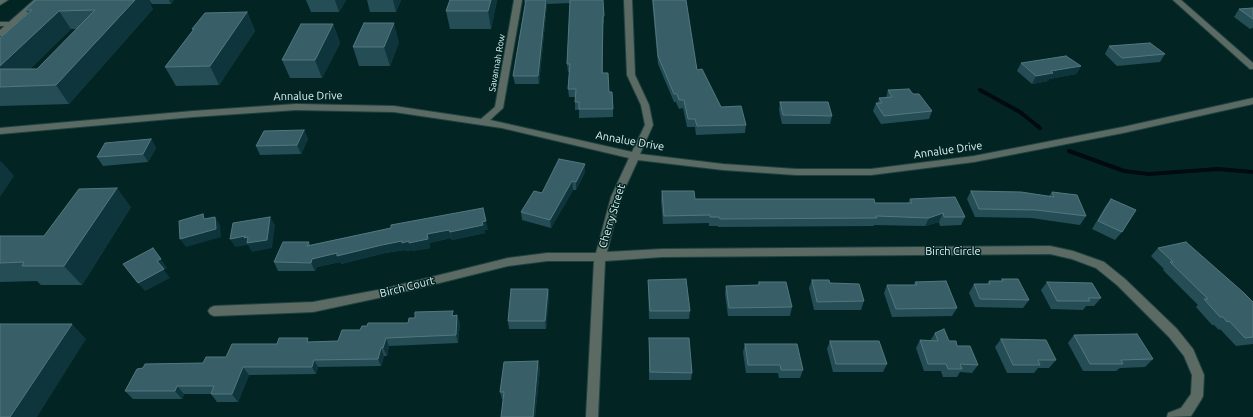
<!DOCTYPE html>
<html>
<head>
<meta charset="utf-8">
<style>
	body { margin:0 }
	canvas { display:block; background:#022524 }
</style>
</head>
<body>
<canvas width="1253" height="417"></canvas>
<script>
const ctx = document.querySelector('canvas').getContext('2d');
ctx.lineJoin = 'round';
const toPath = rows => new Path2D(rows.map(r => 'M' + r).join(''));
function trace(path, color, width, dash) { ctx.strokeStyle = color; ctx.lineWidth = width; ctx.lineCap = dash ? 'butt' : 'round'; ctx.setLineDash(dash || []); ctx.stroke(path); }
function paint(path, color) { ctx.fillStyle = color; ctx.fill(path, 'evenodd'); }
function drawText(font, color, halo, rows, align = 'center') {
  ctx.font = font + ' Ubuntu,sans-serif'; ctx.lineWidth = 3; ctx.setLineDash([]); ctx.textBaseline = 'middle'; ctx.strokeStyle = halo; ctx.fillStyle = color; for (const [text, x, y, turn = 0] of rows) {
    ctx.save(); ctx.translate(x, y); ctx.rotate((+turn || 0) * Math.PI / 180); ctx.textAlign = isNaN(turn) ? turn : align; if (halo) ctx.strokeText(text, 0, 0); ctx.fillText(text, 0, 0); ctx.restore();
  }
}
trace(toPath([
	[980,90,1020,112,1040,128],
	[1069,151,1124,171,1149,174,1218,169,1253,172]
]), '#010911', 4);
const service = toPath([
	[0,0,8,0,0,5,0,0],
	[0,22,11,22,14,24,11,26,0,26,0,22]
]);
const minor = toPath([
	[514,0,522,0,503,108,490,120,632,152,645,125,641,105,627,75,624,0,632,0,635,75,649,105,653,125,640,154,723,164,796,169,871,169,974,156,1123,127,1253,98,1253,104,1123,133,974,162,871,175,796,175,723,170,638,160,621,197,607,252,662,249,1050,246,1073,251,1104,262,1125,279,1177,329,1193,349,1204,375,1203,396,1201,400,1191,416,1167,417,1168,413,1181,408,1191,394,1192,375,1184,356,1169,337,1117,285,1096,268,1072,259,1050,254,662,257,605,261,598,417,586,417,594,261,547,261,508,266,383,297,313,312,214,316,210,314,208,311,210,308,214,306,313,302,383,289,508,258,547,253,596,253,611,197,629,158,502,128,394,112,296,110,193,117,0,134,0,128,193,111,296,104,394,106,481,119,495,107,514,0],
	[1173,0,1181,0,1253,63,1253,69,1250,69,1173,0]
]);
const tertiary = toPath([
	[34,0,42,0,3,36,0,36,0,30,34,0]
]);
trace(service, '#214241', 2);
trace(minor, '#214241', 2);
trace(tertiary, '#214241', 2);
paint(service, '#5b6b64');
paint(minor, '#5b6b64');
paint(tertiary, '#5b6b64');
paint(toPath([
	[149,0,174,0,171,4,152,4],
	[306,0,346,0,339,12,311,12],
	[367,0,401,0,396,12,370,12],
	[450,0,497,0,491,29,450,29,446,11],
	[524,0,603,0,604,23,603,23,603,73,609,92,613,109,613,117,579,118,579,110,575,110,575,97,569,97,568,89,569,72,568,72,567,64,570,3,547,4,539,84,515,84,513,76,525,4],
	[652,0,686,0,697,70,721,107,746,125,745,133,696,135,695,127,687,127,683,108,679,109,676,102,674,102,658,64],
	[1253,8,1253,28,1250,29,1234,17,1239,9],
	[153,9,69,104,0,106,0,38,28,13,25,10],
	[71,29,77,29,37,69,30,69],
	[247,12,255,31,219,85,176,86,165,67,193,30,192,29],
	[333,24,340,43,322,78,290,78,282,60],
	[399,42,390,66,359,66,353,47],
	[1109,46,1165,54,1160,62,1117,66,1105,54],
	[1021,63,1081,66,1076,74,1049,79,1048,81,1032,84,1017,71],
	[888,90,913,94,932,111,929,119,881,124,873,111,876,103,878,103,879,98,886,98],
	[780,102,832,116,830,124,782,124,779,110],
	[304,130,308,139,301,154,260,155,256,146],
	[151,139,156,148,148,162,103,166,97,157],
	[585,164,585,172,576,190,573,190,551,228,522,220,521,212,542,193],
	[662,191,695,199,875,203,908,203,910,199,965,217,961,225,940,226,939,222,925,226,874,225,874,226,718,227,718,226,709,226,709,223,663,224,661,200],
	[971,191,1049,196,1052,192,1086,216,1080,225,1031,218,975,217,967,199],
	[1111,199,1122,232,1115,240,1092,229,1105,207],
	[131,207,82,285,41,285,37,281,0,282,0,236,44,236],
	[391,228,488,230,484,230,485,233,452,240,451,238,429,243,430,248,412,251,412,250,405,251,405,250,385,253,341,264,340,262,317,267,315,271,278,271,274,262,309,242,310,245],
	[1158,248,1253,302,1253,344,1236,346,1220,329,1219,330,1214,325,1212,325,1196,307,1198,305,1163,270,1164,269,1151,256],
	[1002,279,1029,300,1023,308,975,307,969,293,974,284,987,284,989,281,1001,281],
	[648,280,690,311,689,319,649,319,648,288],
	[812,280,830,283,864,301,861,310,814,310,809,288],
	[759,282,792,307,790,316,728,316,725,294,726,286,758,285],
	[915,282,957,308,952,316,892,317,884,293,887,285,914,285],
	[1047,282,1101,298,1094,306,1086,306,1083,310,1051,309,1041,290],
	[548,289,549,297,546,329,509,329,508,321],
	[454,316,460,323,458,343,389,346,387,356,384,356,381,366,318,367,316,374,249,375,238,402,217,402,211,394,184,394,182,399,133,399,125,391,203,363,277,344,310,342,338,341,367,326,408,323],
	[935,333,949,341,957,346,978,365,972,373,960,372,957,377,943,377,941,371,924,371,916,348,920,340,930,341],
	[1074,335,1153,359,1145,367,1120,368,1116,371,1083,371,1068,343],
	[649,338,692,373,691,380,649,380],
	[1001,339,1056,360,1049,368,1038,368,1034,373,1007,373,995,347],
	[830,341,887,364,883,372,833,372,827,349],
	[745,344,803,370,800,378,779,378,778,373,746,373,743,352],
	[540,369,535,417,501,417,503,399,502,399,500,392]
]), '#244d56');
paint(toPath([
	[135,0,149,0,153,9,69,104,56,85],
	[169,0,174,0,171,4],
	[335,0,346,0,339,12],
	[393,0,401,0,396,12],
	[491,0,497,0,491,29,488,11],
	[546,0,547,0,547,4,539,84,538,76],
	[59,11,71,29,13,86,0,74,0,66],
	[247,12,255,31,219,85,210,66],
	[394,23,399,42,390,66,384,47],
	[333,24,340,43,322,78,315,60],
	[1081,66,1076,74,1049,79,1048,81,1032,84,1036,76,1051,71],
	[304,130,308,139,301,154,297,145],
	[151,139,156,148,148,162,143,154],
	[1,161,14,176,0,197,0,162],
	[585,164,585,172,576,190,576,182],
	[572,181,573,190,551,228,550,220],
	[117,188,131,207,82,285,64,266],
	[943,213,939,222,925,226,929,218],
	[215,217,220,225,221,237,186,247,180,239],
	[270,217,275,225,272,248,252,252,248,245,235,247,230,239],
	[486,221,488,230,484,230,485,233,452,240,450,232,482,222],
	[449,230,451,238,429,243,430,248,412,251,412,250,405,251,405,250,385,253,341,264,340,262,317,267,315,271,311,263,312,259],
	[153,248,167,268,164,270,170,278,145,291,138,283],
	[548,289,549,297,546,329,545,321],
	[457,315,460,323,458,343,456,335],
	[72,324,86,339,37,417,10,417],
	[386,338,389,346,387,356,383,348],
	[381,348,384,356,381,366,378,359],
	[314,360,318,367,316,374,312,367],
	[538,361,540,369,535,417,533,417],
	[243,367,249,375,238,402,232,394],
	[177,386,184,394,182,399,175,391]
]), '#0e353b');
const building = toPath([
	[36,0,135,0,56,85,0,87,0,69,37,69,95,10,59,11,0,66,0,38,32,10,25,10,36,0],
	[450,0,491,0,488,11,446,11,450,0],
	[526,0,546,0,538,76,513,76,526,0],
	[570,0,603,0,604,16,603,16,602,73,608,73,609,92,612,92,613,109,579,109,579,102,575,102,576,89,568,89,570,64,567,64,570,0],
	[653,0,686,0,697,70,702,69,721,107,741,106,746,125,697,126,695,119,688,119,684,100,679,100,677,94,674,94,658,56,653,0],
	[1253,8,1253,19,1239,9,1253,8],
	[247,12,210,66,165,67,194,29,192,29,205,13,247,12],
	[364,23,394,23,384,47,353,47,364,23],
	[301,24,333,24,315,60,282,60,301,24],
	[1150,43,1165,54,1122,58,1109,46,1150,43],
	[1066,56,1081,66,1051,71,1053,73,1036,76,1021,63,1066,56],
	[909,89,913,94,919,94,932,111,884,116,876,103,882,103,879,98,892,97,888,90,909,89],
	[780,102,828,102,832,116,783,115,780,102],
	[304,130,297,145,256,146,264,131,304,130],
	[151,139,143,154,97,157,105,143,151,139],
	[559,159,585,164,576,182,572,181,550,220,521,212,534,191,542,193,559,159],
	[117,188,64,266,22,266,24,262,0,263,0,236,44,236,79,189,117,188],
	[662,191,694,191,695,199,874,199,875,203,912,203,910,199,955,197,965,217,944,217,943,213,929,218,876,216,877,218,720,219,719,217,710,217,710,215,664,216,662,191],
	[971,191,1021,192,1054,197,1052,192,1077,195,1086,216,1036,210,979,209,971,191],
	[1111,199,1136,210,1122,232,1098,221,1111,199],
	[483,208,486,221,482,222,483,225,450,232,449,230,427,234,428,239,409,243,409,241,402,243,402,241,382,245,337,256,337,253,312,259,311,263,274,262,283,242,309,242,307,246,391,228,391,225,483,208],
	[203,214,204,219,215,217,216,229,180,239,179,221,203,214],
	[270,217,267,240,247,243,248,237,244,238,245,236,230,239,233,223,270,217],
	[1186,242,1244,293,1253,302,1253,337,1245,338,1229,321,1227,322,1223,317,1220,317,1204,299,1208,299,1170,262,1173,262,1158,248,1186,242],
	[153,248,161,259,157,261,164,269,138,283,123,264,153,248],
	[686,279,690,311,650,311,648,280,686,279],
	[1002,279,1018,279,1029,300,980,299,974,284,990,284,989,281,1003,281,1002,279],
	[812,280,829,280,830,283,859,284,864,301,817,302,812,280],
	[946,281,957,308,896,309,887,285,917,285,915,282,946,281],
	[759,282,786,282,792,307,729,308,726,286,759,285,759,282],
	[1047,282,1092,283,1101,298,1088,298,1090,301,1057,301,1047,282],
	[511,289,548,289,545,321,508,321,511,289],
	[453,311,452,316,457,315,456,335,386,338,383,348,381,348,378,359,314,360,312,367,243,367,232,394,211,394,214,386,177,386,175,391,125,391,137,369,143,368,145,364,203,363,206,357,226,357,232,344,277,344,279,338,308,338,307,342,338,341,342,330,360,330,362,326,367,326,368,323,408,323,409,318,415,318,415,312,453,311],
	[0,324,72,324,10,417,0,417,0,324],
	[944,329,949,341,956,341,957,346,970,346,978,365,960,364,962,369,948,369,946,364,928,364,920,340,938,341,935,333,944,329],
	[1137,334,1153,359,1121,360,1123,364,1090,364,1074,335,1137,334],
	[649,338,689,338,692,373,650,372,649,338],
	[1001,339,1046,340,1056,360,1038,360,1040,365,1013,365,1001,339],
	[830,341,879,341,887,364,836,364,830,341],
	[745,344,797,344,803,370,781,370,780,365,748,365,745,344],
	[538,361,533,417,501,417,504,392,500,392,504,362,538,361]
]);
paint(building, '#385f67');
trace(building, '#53777e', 1);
drawText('9px', '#e0f7f6', '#022524', [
	["Savannah Row",497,63,-80]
]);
drawText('11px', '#e0f7f6', '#022524', [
	["Annalue Drive",308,96,-1],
	["Annalue Drive",630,141,10],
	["Annalue Drive",948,150,-8],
	["Cherry Street",612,216,-73],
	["Birch Circle",953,251],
	["Birch Court",407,287,-14]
]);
</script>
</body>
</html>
